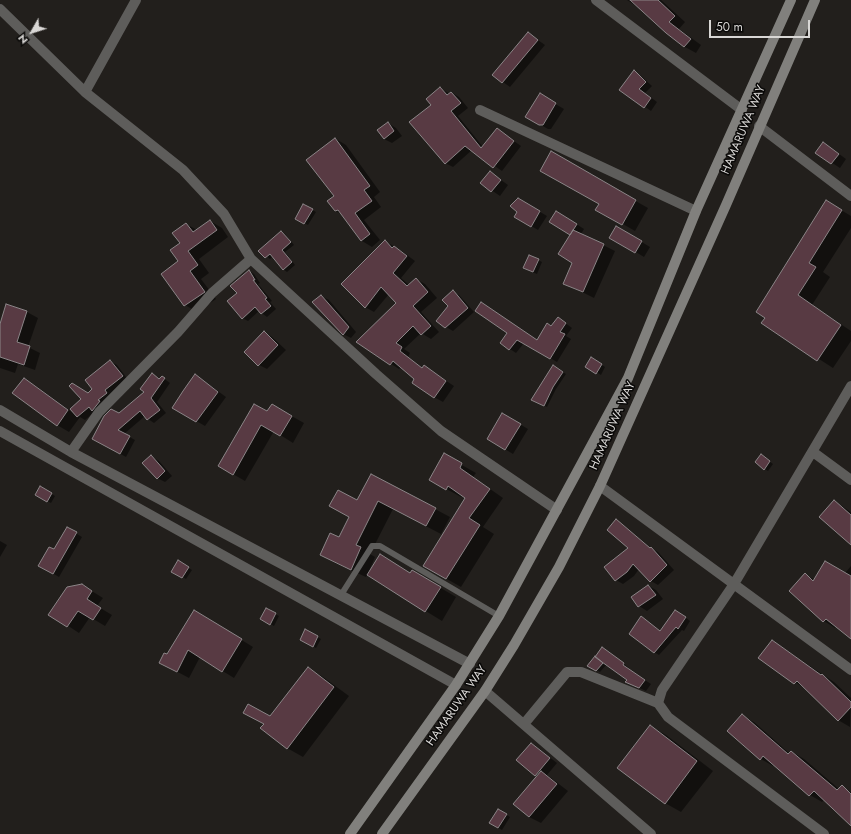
<!DOCTYPE html>
<html>
<head>
<meta charset="utf-8">
<style>
	body { margin:0 }
	#map { position:relative; width:851px; height:834px; overflow:hidden; background:#221f1c; font-family:Jost,sans-serif }
	canvas { display:block }
	.north { position:absolute; left:12px; top:12px; width:40px; height:40px; -webkit-text-stroke:3px #0a0908; paint-order:stroke; rotate:231deg; font-size:11px; font-weight:700; line-height:16px; text-align:center; color:#d9d7d5 }
	.north::after { content:''; display:block; margin:auto; width:14px; height:18px; background:#d9d7d5; clip-path:polygon(50% 0,100% 100%,50% 72%,0 100%) }
	.scale { position:absolute; left:709px; top:20px; width:101px; height:18px; box-sizing:border-box; border:2px solid #d9d7d5; border-top:0; padding-left:5px; font-size:12px; line-height:14px; white-space:nowrap; color:#d9d7d5; -webkit-text-stroke:3px #0a0908; paint-order:stroke }
</style>
</head>
<body>
<div id="map">
<canvas width="851" height="834"></canvas>
<div class="north">N</div>
<div class="scale">50 m</div>
</div>
<script>
const ctx = document.querySelector('canvas').getContext('2d');
ctx.lineJoin = 'round';
function paint(path, color) { ctx.fillStyle = color; ctx.fill(path, 'evenodd'); }
const toPath = rows => new Path2D(rows.map(r => 'M' + r).join(''));
function trace(path, color, width, dash) { ctx.strokeStyle = color; ctx.lineWidth = width; ctx.lineCap = dash ? 'butt' : 'round'; ctx.setLineDash(dash || []); ctx.stroke(path); }
function drawText(font, color, halo, rows, align = 'center') {
  ctx.font = font + ' Jost,sans-serif'; ctx.lineWidth = 3; ctx.setLineDash([]); ctx.textBaseline = 'middle'; ctx.strokeStyle = halo; ctx.fillStyle = color; for (const [text, x, y, turn = 0] of rows) {
    ctx.save(); ctx.translate(x, y); ctx.rotate((+turn || 0) * Math.PI / 180); ctx.textAlign = isNaN(turn) ? turn : align; if (halo) ctx.strokeText(text, 0, 0); ctx.fillText(text, 0, 0); ctx.restore();
  }
}
paint(toPath([
	[627,0,661,0,685,22,679,29,701,45,696,53,685,47,666,33,641,9],
	[528,33,545,45,510,87,503,82],
	[634,72,641,76,652,86,645,93,657,102,651,111,621,90],
	[440,88,450,94,452,93,459,97,468,108,458,116,483,147,497,129,521,146,502,171,472,150,453,167,445,163,433,105],
	[540,95,564,109,551,129,548,129,527,117],
	[388,123,396,128,402,136,392,143,384,139],
	[336,139,346,145,380,192,374,197,381,207,364,220,380,240,372,247,362,241,343,215,336,211,329,201,335,197],
	[831,148,846,159,840,168,817,153],
	[551,153,648,208,635,231,597,209,600,204],
	[490,172,508,185,500,196,481,183],
	[518,199,547,216,538,230,516,217,519,212],
	[304,205,316,212,308,225,296,219],
	[841,210,851,216,851,228,823,272,830,277,812,305,851,331,851,341,833,368,763,323],
	[564,216,584,229,581,234,615,251,594,298,564,283,574,263,571,235],
	[210,221,222,228,228,237,199,259,209,273,201,279,216,299,197,312,185,305,162,274,179,262,181,244,186,224,197,230],
	[617,227,650,247,644,257,611,237],
	[281,232,285,234,294,245,285,252,295,265,287,272,283,269,273,256,270,259,260,251],
	[385,241,403,252,415,261,401,278,409,285,416,279,425,284,437,298,421,312,439,332,431,339,421,333,404,349,410,353,408,357,423,368,433,372,454,386,443,402,434,397,416,379,401,367,399,369,357,342,398,303,389,294,374,312,365,307],
	[538,260,542,262,537,274,528,270],
	[249,271,254,274,260,283,258,284,272,301,270,302,276,309,267,317,259,311,248,321,242,318,238,293],
	[453,292,459,295,474,312,453,331,446,327],
	[321,296,329,300,356,332,351,338,343,334],
	[7,305,27,312,38,318,28,347,40,353,35,370,18,364,15,373,0,368,0,326],
	[564,322,572,328,566,336,571,339,557,362,524,343,516,353,510,349,509,333,537,341,551,327],
	[265,332,272,337,286,350,267,369,259,365],
	[591,358,605,367,601,375,586,366],
	[110,361,117,365,129,381,85,420,80,417,69,432,57,425,24,379,36,386,76,415,88,394,94,389],
	[554,367,566,374,556,389,547,407,535,401],
	[196,375,226,397,205,426,174,408],
	[162,377,170,383,157,402,166,413,154,423,148,419,145,416,124,434,135,440,126,457,94,439],
	[272,405,304,423,293,443,274,431,245,481,219,466,268,413],
	[503,414,528,429,513,454,488,439],
	[444,455,476,473,473,477,503,498,483,527,494,534,461,587,424,566,467,498,462,495,461,497,430,480],
	[151,456,159,461,172,476,165,482,157,478],
	[765,458,773,464,768,471,765,469],
	[371,475,450,517,441,534,393,509,370,554,375,557,369,571,370,571,411,574,412,571,456,597,442,621,367,575,366,577,335,563,321,555,339,538],
	[40,487,55,496,51,503,36,495],
	[834,501,851,512,851,543],
	[616,521,623,525,651,548,658,552,674,570,658,585,651,581,639,569,634,576,623,584,616,580,630,548],
	[67,528,82,537,59,577,40,566,54,551],
	[0,541,7,545,0,557],
	[179,562,192,570,186,579,173,571],
	[851,566,851,638,836,626,835,628,824,621,790,590,805,575,815,580,845,573],
	[82,585,103,598,97,606,112,615,105,626,90,617,79,633,50,614],
	[649,586,656,590,663,599,647,611,639,606,632,598],
	[266,609,279,616,274,626,261,619],
	[681,614,690,621,684,631,682,630,659,655,654,652,641,617,661,631],
	[206,618,253,647,234,678,200,657,189,678,172,669,167,655],
	[306,631,321,639,316,648,301,640],
	[772,641,834,682,851,698,850,727,838,720,807,690,760,658],
	[608,652,629,668,628,669,651,684,646,691,633,685,628,680,607,664,600,672,589,665],
	[308,668,323,677,349,696,303,757,287,748,270,717],
	[742,716,754,722,790,754,792,752,804,759,839,789,842,787,851,792,851,825,824,800,822,802,810,795,774,765,773,766,761,759,728,731],
	[650,726,666,735,713,771,681,812,665,803],
	[531,744,539,749,557,763,547,775,568,791,541,823,529,817,538,776,536,775],
	[498,810,510,817,502,830,491,823]
]), '#0007');
const building = toPath([
	[630,0,658,0,675,16,669,22,691,39,684,47,666,33,630,0],
	[528,32,538,40,502,83,492,75,528,32],
	[634,70,646,82,639,89,651,98,644,108,619,90,634,70],
	[440,87,447,95,451,92,461,103,451,111,481,148,497,128,514,141,493,168,465,146,445,164,409,122,431,105,426,99,440,87],
	[540,93,556,103,543,125,539,125,525,117,540,93],
	[388,122,394,131,384,139,377,130,388,122],
	[335,138,370,186,364,190,372,201,355,213,370,234,361,241,338,210,335,211,327,201,334,196,306,160,335,138],
	[823,142,839,154,831,164,815,153,823,142],
	[551,151,636,200,622,225,595,210,599,204,540,171,551,151],
	[490,171,501,180,491,192,480,183,490,171],
	[518,198,540,211,531,227,514,217,517,212,510,206,518,198],
	[826,200,842,210,809,263,816,267,798,295,841,325,817,361,761,323,765,318,756,312,826,200],
	[303,204,313,209,304,224,295,219,303,204],
	[556,211,577,224,570,235,549,222,556,211],
	[210,220,217,230,188,251,198,265,190,271,205,292,184,306,161,274,178,261,170,250,180,243,172,233,186,223,193,232,210,220],
	[616,226,642,241,635,253,609,238,616,226],
	[573,230,604,244,583,292,563,284,572,263,558,254,573,230],
	[281,231,291,242,282,250,292,262,283,270,270,254,265,258,258,251,281,231],
	[385,240,392,248,394,246,407,256,393,273,407,286,416,278,428,292,413,306,431,326,421,335,413,326,396,343,402,347,400,351,422,368,424,365,446,381,434,398,412,383,414,379,393,361,390,365,356,342,396,303,381,287,365,308,341,284,385,240],
	[529,255,539,259,533,272,523,268,529,255],
	[249,270,255,280,253,280,267,298,265,299,271,306,261,314,255,307,242,319,227,301,237,293,230,286,249,270],
	[453,290,468,308,445,328,436,321,448,306,442,300,453,290],
	[321,295,349,327,343,335,312,302,321,295],
	[481,302,537,340,547,323,551,326,558,317,566,323,560,332,565,334,550,359,517,340,509,350,500,343,507,333,475,311,481,302],
	[6,304,27,311,17,342,30,346,24,365,0,357,0,324,6,304],
	[264,331,278,345,258,366,244,352,264,331],
	[591,357,602,364,596,374,585,367,591,357],
	[110,360,123,376,105,390,107,393,98,400,100,401,92,411,89,407,77,417,70,409,81,399,69,386,72,383,88,393,92,389,85,380,110,360],
	[553,365,563,372,553,387,544,406,531,400,553,365],
	[152,373,159,379,162,376,165,378,151,398,160,410,147,420,140,411,118,430,130,436,120,454,92,439,104,416,111,409,119,413,144,392,140,389,152,373],
	[195,374,218,392,196,422,172,408,183,391,195,374],
	[24,378,68,410,57,426,12,393,24,378],
	[254,404,267,411,272,404,292,416,280,436,261,425,233,475,218,466,254,404],
	[502,413,521,424,505,450,487,439,502,413],
	[444,453,462,463,460,468,490,489,469,518,480,525,446,579,423,566,465,498,448,486,446,490,429,480,444,453],
	[761,454,770,461,764,470,755,462,761,454],
	[151,455,165,471,157,479,142,463,151,455],
	[371,474,436,508,426,526,378,501,356,545,361,547,351,570,320,555,330,533,339,537,349,517,329,506,338,490,357,500,371,474],
	[40,486,52,493,47,502,35,495,40,486],
	[834,500,851,515,851,545,819,517,834,500],
	[616,519,650,548,651,547,667,565,650,582,633,564,627,572,615,581,604,567,628,548,607,530,616,519],
	[67,527,77,532,53,574,38,566,49,547,54,549,67,527],
	[380,554,410,573,412,570,441,587,425,612,367,575,380,554],
	[178,560,189,567,182,578,171,572,178,560],
	[825,561,851,576,851,639,826,619,823,622,789,591,805,573,813,581,825,561],
	[82,584,92,591,87,599,101,608,93,620,78,611,67,627,48,615,67,587,82,584],
	[648,585,656,595,638,607,631,597,648,585],
	[266,608,276,613,270,625,260,619,266,608],
	[194,610,242,639,222,672,188,650,177,672,159,663,164,653,167,654,194,610],
	[675,610,686,617,678,629,676,627,654,653,629,634,641,616,660,631,675,610],
	[305,629,318,636,313,647,300,640,305,629],
	[772,640,821,675,822,674,851,702,851,707,838,721,797,681,794,684,758,658,772,640],
	[602,647,624,663,623,665,645,680,639,688,625,682,627,680,595,657,602,647],
	[595,656,603,663,596,671,587,666,595,656],
	[308,667,334,687,287,749,260,728,264,724,243,713,248,704,270,716,308,667],
	[742,714,788,754,791,751,837,790,842,785,851,794,851,826,814,791,809,796,763,756,760,760,727,731,742,714],
	[650,725,697,761,665,804,617,768,650,725],
	[531,743,550,758,535,776,516,760,531,743],
	[541,771,557,784,529,817,513,804,541,771],
	[498,809,507,814,498,828,489,823,498,809]
]);
paint(building, '#583a43');
trace(building, '#8b8587', 1);
trace(toPath([
	[341,595,372,546,380,546,499,616]
]), '#5e5d5b', 6);
trace(toPath([
	[596,0,742,110],
	[0,9,85,92,183,170,224,214,251,259,376,374,441,431,557,510],
	[85,92,136,0],
	[480,110,696,211],
	[759,126,851,196],
	[0,410,71,452,470,664],
	[0,431,456,685],
	[71,452,99,412,178,332,212,293,251,259],
	[813,452,851,480],
	[600,486,851,670],
	[485,691,651,834],
	[658,703,662,690,734,584,851,386],
	[524,724,567,672,581,672,658,703,668,717,824,834]
]), '#5e5d5b', 10);
trace(toPath([
	[350,834,456,685,499,616,628,378,696,211,791,0],
	[382,834,485,691,514,645,559,567,600,486,726,205,815,0]
]), '#81807d', 10);
drawText('12px', '#d9d7d5', '#0a0908', [
	["HAMARUWA WAY",744,130,-67],
	["HAMARUWA WAY",613,426,-66],
	["HAMARUWA WAY",457,706,-55]
]);
</script>
</body>
</html>
